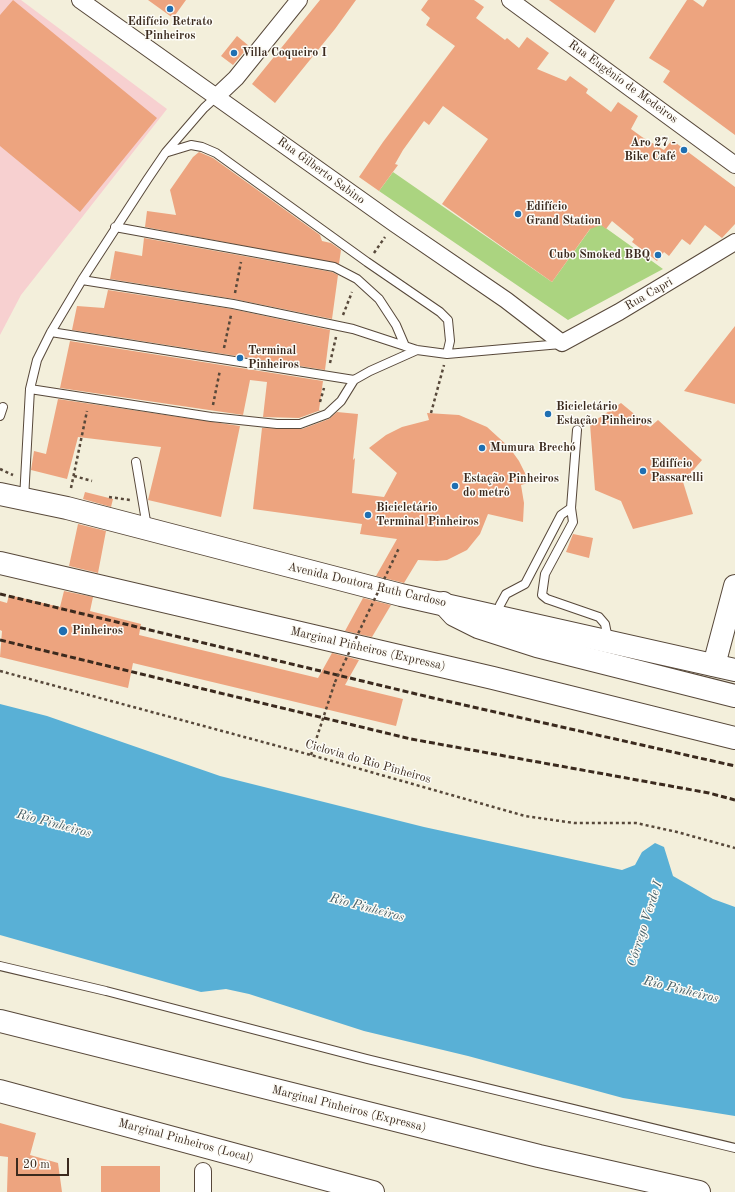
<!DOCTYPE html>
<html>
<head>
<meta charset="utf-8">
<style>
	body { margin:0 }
	#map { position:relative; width:735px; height:1192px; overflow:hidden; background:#f3efdb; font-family:"Old Standard TT",serif }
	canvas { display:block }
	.scale { position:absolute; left:16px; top:1158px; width:53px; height:18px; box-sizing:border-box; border:2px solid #3b2a1e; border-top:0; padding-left:5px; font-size:12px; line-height:14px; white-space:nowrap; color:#3b2a1e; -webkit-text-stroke:3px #fdfcf7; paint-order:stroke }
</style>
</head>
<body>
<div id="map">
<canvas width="735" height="1192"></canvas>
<div class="scale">20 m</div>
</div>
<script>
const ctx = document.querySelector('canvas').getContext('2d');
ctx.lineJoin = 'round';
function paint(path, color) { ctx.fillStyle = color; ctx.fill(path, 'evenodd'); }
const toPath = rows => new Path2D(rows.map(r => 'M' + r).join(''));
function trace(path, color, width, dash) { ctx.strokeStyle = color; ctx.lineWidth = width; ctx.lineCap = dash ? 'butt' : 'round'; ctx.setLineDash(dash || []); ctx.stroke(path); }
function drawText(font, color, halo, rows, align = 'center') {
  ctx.font = font + ' "Old Standard TT",serif'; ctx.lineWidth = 3; ctx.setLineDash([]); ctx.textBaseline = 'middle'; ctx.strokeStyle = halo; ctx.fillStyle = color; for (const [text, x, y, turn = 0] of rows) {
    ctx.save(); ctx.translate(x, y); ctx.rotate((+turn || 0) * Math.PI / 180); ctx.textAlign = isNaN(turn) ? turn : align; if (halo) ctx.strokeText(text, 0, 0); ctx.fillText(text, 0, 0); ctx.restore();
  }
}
paint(toPath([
	[0,0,21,0,167,109,21,295,0,335]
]), '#f7d0d0');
paint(toPath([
	[393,172,552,282,596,221,663,269,568,320,379,191]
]), '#abd480');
paint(toPath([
	[0,704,47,716,220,776,424,827,622,870,635,865,642,852,655,843,664,847,673,876,713,899,735,907,735,1116,623,1098,468,1056,364,1031,249,994,226,989,201,992,0,935]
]), '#59b0d6');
paint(toPath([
	[13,0,157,118,80,212,0,146,0,15],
	[148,0,186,0,173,18],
	[320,0,356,0,335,29,275,103,252,84],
	[428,0,474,0,484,7,476,18,505,40,507,38,519,48,527,37,549,53,537,69,566,81,570,76,588,89,586,93,611,112,618,102,638,116,631,129,642,137,664,150,672,140,735,187,735,224,722,238,705,225,690,245,682,239,669,256,664,252,657,261,632,242,634,239,612,221,606,229,601,225,590,229,552,282,442,204,488,139,443,106,429,125,424,121,403,150,395,164,398,165,379,191,359,177,383,142,455,46,426,25,430,18,421,10],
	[549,0,615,0,595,33],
	[687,0,693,0,703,7,707,0,735,0,735,135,663,82,670,71,649,58],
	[237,36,249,46,233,65,221,56],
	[199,152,213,158,320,235,322,241,331,243,341,250,339,264,145,227,147,211,176,215,170,190,193,157],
	[144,238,332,272,338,275,332,319,234,299,110,279,115,251,142,256],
	[108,290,232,309,330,330,325,370,72,330,77,306,104,308],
	[735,326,735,404,684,391,717,349],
	[70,341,323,381,319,410,321,410,299,418,263,417,267,382,250,380,243,415,60,388],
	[58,399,240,426,221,517,148,500,161,447,78,437,67,479,31,470,34,451,46,454],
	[621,403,650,427,658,420,702,460,683,482,693,514,633,529,621,501,595,490,590,424],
	[337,412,358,414,353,460,355,458,352,493,384,497,397,473,369,448,386,435,402,427,429,420,427,413,459,415,487,427,509,447,519,461,525,473,528,483,521,485,524,503,523,522,488,514,480,534,467,550,447,560,437,561,418,560,404,583,376,576,397,539,360,534,362,524,253,509,262,428,302,429,329,419],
	[85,492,113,499,111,507,83,499],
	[78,524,106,531,98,573,69,566],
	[573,534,593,538,589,558,566,552],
	[64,591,93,597,90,611,141,624,139,635,318,678,332,653,359,660,345,685,403,699,396,726,133,663,128,688,0,657,2,631,0,630,0,601,7,603,9,595,60,607],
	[363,598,391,605,372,637,345,631],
	[0,1123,36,1133,30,1155,58,1163,62,1192,7,1192,8,1157,0,1156],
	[101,1166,160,1166,160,1192,101,1192]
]), '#eda47f');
const service = toPath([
	[168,152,191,145,202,147,216,153,367,262,440,312,448,320,450,341,447,354],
	[115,227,334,267,357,279,379,299,396,325,405,346],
	[82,280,233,304,353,329,417,350,447,354,561,344],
	[51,332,354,380],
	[30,389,211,417,277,424,300,424,327,414,341,401,354,380,370,371,417,350],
	[0,416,3,407],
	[577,430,571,508,573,522,545,574,542,595,547,599,599,617,605,624,608,639],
	[136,462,147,527],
	[24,499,30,389,37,360,51,332,82,280,147,180,166,152,204,108,217,96],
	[497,615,500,605,506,594,525,584,561,515,571,508],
	[0,966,106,991,367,1059,735,1148]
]);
const minor = toPath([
	[80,0,395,224,506,300,562,343,619,312,735,242],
	[510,0,735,165],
	[217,96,236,78,299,0],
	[203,1171,203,1192]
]);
const secondary = toPath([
	[714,665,735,586],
	[0,1091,373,1192]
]);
const trunk = toPath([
	[0,494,67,508,401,595,735,670]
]);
const motorway = toPath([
	[0,563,493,678,735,738],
	[443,603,454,615,478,627,537,646,735,696],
	[0,1021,539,1156,699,1192]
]);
trace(service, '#57483a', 10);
trace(minor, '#57483a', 18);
trace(secondary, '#57483a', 24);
trace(trunk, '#57483a', 24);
trace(motorway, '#57483a', 24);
trace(toPath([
	[374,253,385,237],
	[235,293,241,262],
	[343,315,352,292],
	[224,348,231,315],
	[330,363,336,337],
	[320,402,324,388],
	[213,405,220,370],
	[431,413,444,365],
	[0,469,13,475],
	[74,476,92,481],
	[71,488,87,411],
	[109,497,130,500],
	[0,671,311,755,525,816,574,823,636,823,677,832,735,848],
	[311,755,335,682]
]), '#57483a', 2.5, [3, 3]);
trace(service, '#fff', 8);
trace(minor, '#fff', 16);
trace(secondary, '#fff', 22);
trace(trunk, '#fff', 22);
trace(motorway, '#fff', 22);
trace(toPath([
	[0,594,433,698,735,766],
	[0,640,411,739,709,793,735,800]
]), '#3b2a1e', 3, [6, 3]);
trace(toPath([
	[335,682,399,548]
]), '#57483a', 2.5, [3, 3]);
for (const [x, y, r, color] of [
	[170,9,4,"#1f6fb2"],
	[234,53,4,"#1f6fb2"],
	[684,150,4,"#1f6fb2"],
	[518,214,4,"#1f6fb2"],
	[658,255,4,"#1f6fb2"],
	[240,358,4,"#1f6fb2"],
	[548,414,4,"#1f6fb2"],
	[482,448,4,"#1f6fb2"],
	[643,471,4,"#1f6fb2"],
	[455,486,4,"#1f6fb2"],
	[368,515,4,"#1f6fb2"],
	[63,631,5,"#1f6fb2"]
]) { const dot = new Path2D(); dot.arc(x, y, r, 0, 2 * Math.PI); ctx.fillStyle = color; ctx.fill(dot); trace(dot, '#fdfcf7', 1.5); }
drawText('bold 12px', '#3b2a1e', '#fdfcf7', [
	["Edifício Retrato",170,22,"center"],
	["Pinheiros",170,36,"center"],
	["Villa Coqueiro I",242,53],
	["Aro 27 -",676,143,"right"],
	["Bike Café",676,157,"right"],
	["Edifício",526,207],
	["Grand Station",526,221],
	["Cubo Smoked BBQ",650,255,"right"],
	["Terminal",248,351],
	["Pinheiros",248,365],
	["Bicicletário",556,407],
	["Estação Pinheiros",556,421],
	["Mumura Brechó",490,448],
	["Edifício",651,464],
	["Passarelli",651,478],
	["Estação Pinheiros",463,479],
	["do metrô",463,493],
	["Bicicletário",376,508],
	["Terminal Pinheiros",376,522],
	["Pinheiros",72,631]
], 'left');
drawText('12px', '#3b2a1e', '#fdfcf7', [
	["Rua Eugênio de Medeiros",623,82,36],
	["Rua Gilberto Sabino",321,171,36],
	["Rua Capri",649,294,-30],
	["Avenida Doutora Ruth Cardoso",367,585,13],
	["Marginal Pinheiros (Expressa)",368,649,13],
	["Ciclovia do Rio Pinheiros",368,762,16],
	["Marginal Pinheiros (Expressa)",349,1109,14],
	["Marginal Pinheiros (Local)",186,1141,15]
]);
drawText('italic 13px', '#476068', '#fdfcf7', [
	["Rio Pinheiros",54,824,15],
	["Rio Pinheiros",367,908,15],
	["Córrego Verde I",645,924,-72],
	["Rio Pinheiros",681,990,14]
]);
</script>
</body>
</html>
